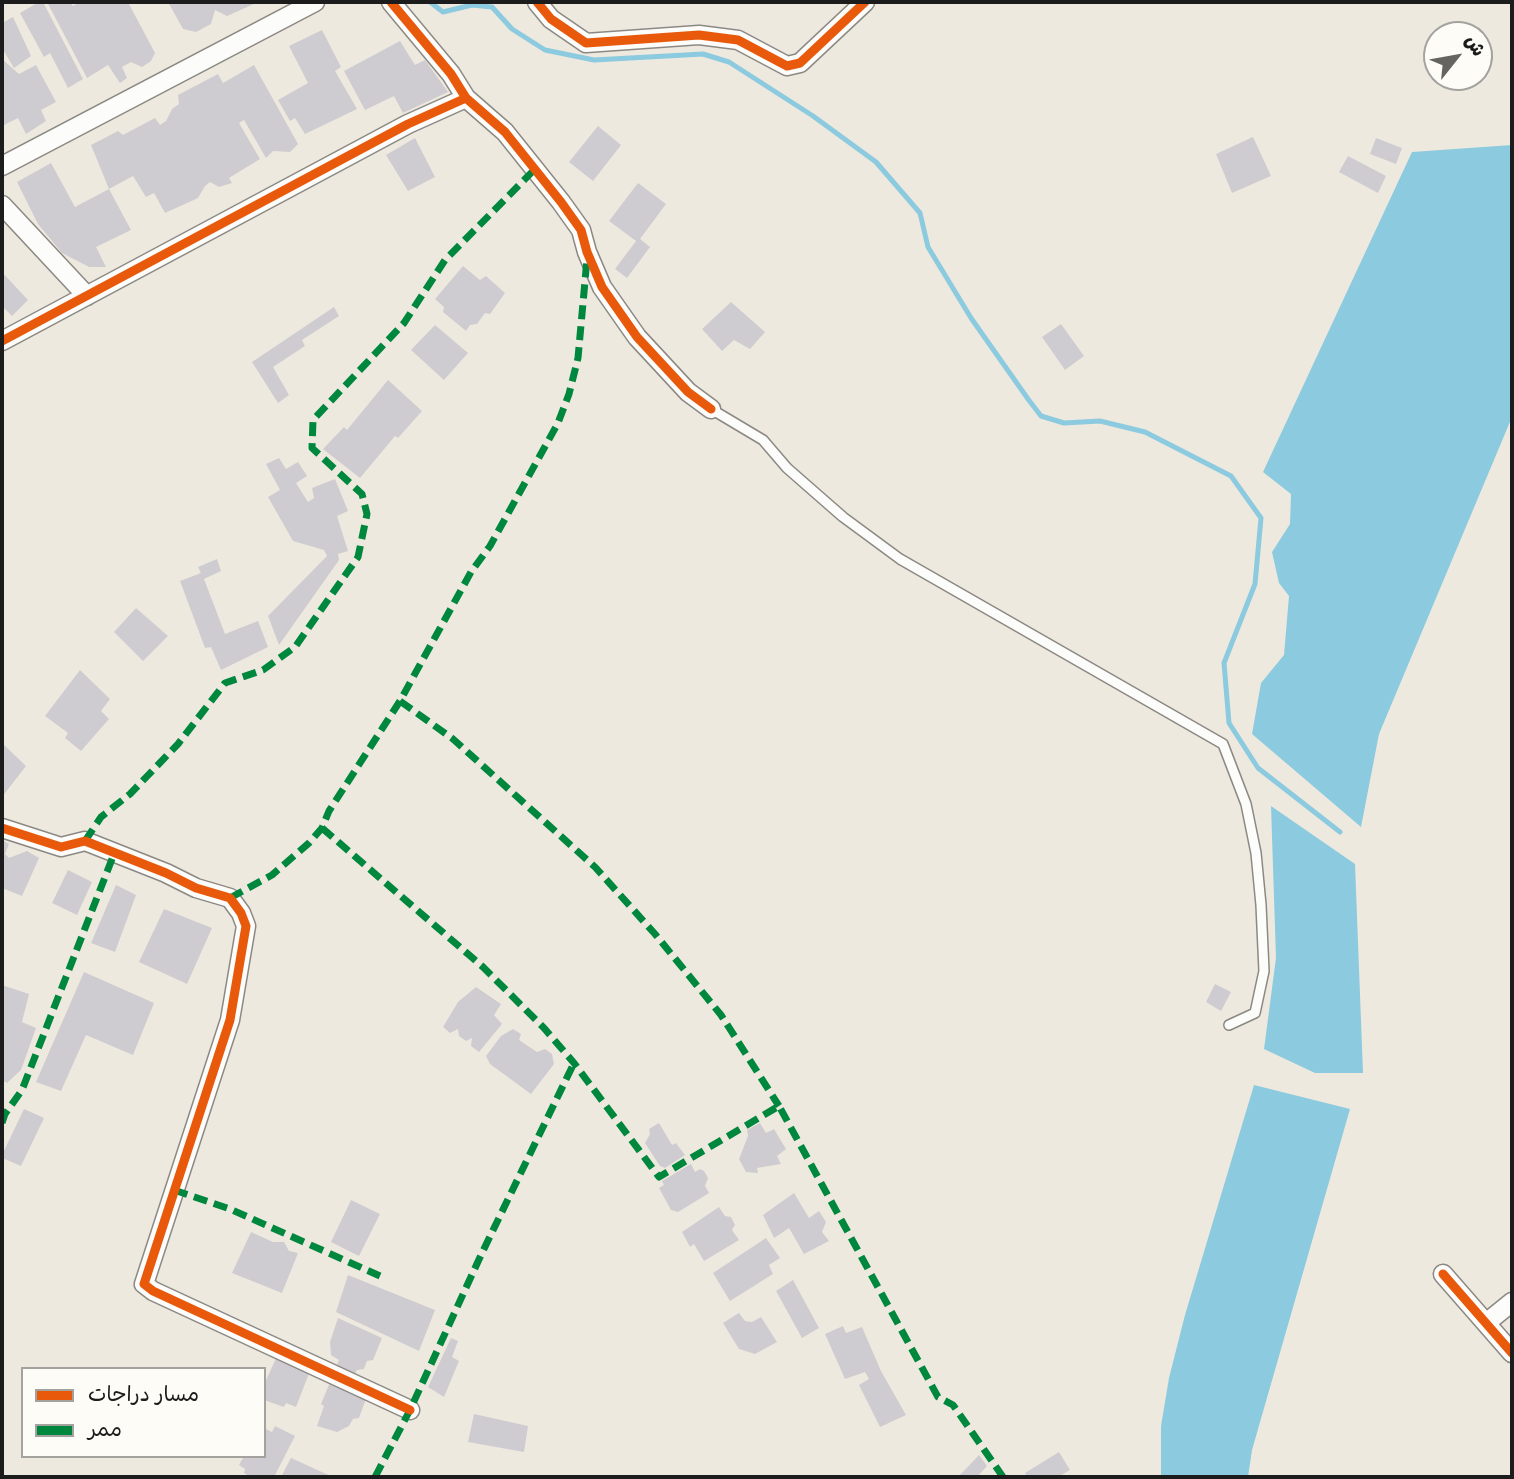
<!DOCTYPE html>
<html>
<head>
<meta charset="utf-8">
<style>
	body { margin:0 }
	#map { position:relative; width:1514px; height:1479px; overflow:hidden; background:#eee9de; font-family:Mynerve,"Playpen Sans Arabic",sans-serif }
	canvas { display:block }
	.frame { position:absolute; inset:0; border:4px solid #1c1c1c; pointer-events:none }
	.legend { position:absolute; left:21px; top:1367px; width:245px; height:91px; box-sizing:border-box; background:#fdfcf7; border:2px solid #a3a29f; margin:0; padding:9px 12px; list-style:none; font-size:21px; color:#1c1c1c }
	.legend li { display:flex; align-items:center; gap:14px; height:35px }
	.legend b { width:35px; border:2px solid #a3a29f }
	.north { position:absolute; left:1423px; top:21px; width:70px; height:70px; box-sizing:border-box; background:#fdfcf7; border:2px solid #a3a29f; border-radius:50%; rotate:59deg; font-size:19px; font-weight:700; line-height:28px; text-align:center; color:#1c1c1c }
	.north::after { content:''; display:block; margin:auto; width:24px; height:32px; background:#666460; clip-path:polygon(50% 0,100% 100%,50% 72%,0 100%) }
</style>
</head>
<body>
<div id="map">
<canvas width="1514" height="1479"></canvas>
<div class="frame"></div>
<ul class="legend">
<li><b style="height:9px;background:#e8590c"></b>مسار دراجات</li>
<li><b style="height:9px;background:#00873e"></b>ممر</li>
</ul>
<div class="north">ش</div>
</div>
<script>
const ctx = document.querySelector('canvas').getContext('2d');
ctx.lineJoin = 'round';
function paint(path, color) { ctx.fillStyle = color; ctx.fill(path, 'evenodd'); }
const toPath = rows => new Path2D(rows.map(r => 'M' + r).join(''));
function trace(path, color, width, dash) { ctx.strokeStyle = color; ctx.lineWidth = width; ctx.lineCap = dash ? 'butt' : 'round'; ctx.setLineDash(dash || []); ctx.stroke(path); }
paint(toPath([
	[1512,145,1512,417,1379,734,1361,827,1252,734,1261,683,1284,655,1289,596,1279,583,1272,552,1290,524,1291,494,1263,472,1412,152],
	[1271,806,1355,864,1363,1073,1315,1073,1264,1049,1276,958],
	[1254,1085,1350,1109,1252,1450,1248,1477,1161,1477,1161,1426,1169,1378,1185,1315]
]), '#8ccadf');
trace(toPath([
	[430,2,443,12,472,5,492,7,512,29,545,50,594,60,703,54,729,62,813,116,876,162,920,213,928,247,971,318,1028,399,1041,416,1064,423,1100,421,1145,432,1231,476,1261,518,1255,584,1224,663,1229,723,1258,768,1340,832]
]), '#8ccadf', 5);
paint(toPath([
	[39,2,43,2,83,79,68,88,50,53,44,57,20,13],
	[47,2,70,2,73,6,80,2,133,2,129,4,155,53,151,61,142,67,131,62,122,67,127,78,120,83,108,65,87,78],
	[168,2,253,2,254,4,227,16,215,10,211,24,196,32,183,29],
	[13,17,31,56,14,68,2,48,2,23],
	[322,30,341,67,335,71,357,109,305,134,295,118,290,121,278,100,308,83,289,46],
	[400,41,415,65,425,60,448,92,403,113,394,96,365,110,344,71],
	[2,59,19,74,36,65,56,102,41,110,46,121,26,134,18,118,2,126],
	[254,65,298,144,290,152,273,151,266,158,244,120,239,123,260,159,229,178,232,183,219,187,210,182,205,186,198,198,165,213,154,193,146,197,133,176,109,189,91,145,118,131,123,135,155,118,160,125,166,121,172,109,179,104,178,95,218,74,223,83],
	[598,126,621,145,593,181,569,162],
	[1253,137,1271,176,1232,193,1216,154],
	[415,138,435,177,408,191,386,155],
	[1376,138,1402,148,1396,164,1370,154],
	[1348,156,1386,176,1378,193,1339,172],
	[51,163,75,207,109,189,131,230,96,247,106,267,89,267,62,253,38,224,17,182],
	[638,183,666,204,640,239,650,247,627,278,615,269,636,241,609,221],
	[463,266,480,280,486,276,505,293,490,314,485,313,477,324,470,325,466,331,443,312,444,307,435,299],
	[2,272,28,300,12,316,2,306],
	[731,302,765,332,750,349,734,340,722,351,702,329],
	[334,307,339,316,302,340,305,346,273,367,289,395,278,403,252,362],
	[1061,324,1084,356,1065,370,1042,337],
	[435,325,468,353,444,380,411,350],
	[388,380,422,411,398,438,395,436,360,478,323,449,344,427,347,430],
	[279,458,286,469,298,462,307,476,296,483,308,502,314,498,312,488,335,479,348,511,337,516,348,551,338,554,339,560,279,645,268,616,327,556,324,550,293,541,268,497,280,490,266,464],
	[217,559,221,571,204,579,225,634,258,621,268,647,221,670,211,647,205,648,180,581,201,573,198,567],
	[136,608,168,636,143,661,114,632],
	[80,670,110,699,101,711,109,719,81,751,65,738,68,733,45,716],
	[2,743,26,766,2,797],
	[2,840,9,844,5,854,9,858,27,851,39,858,22,896,2,888],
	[68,870,92,882,77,915,52,903],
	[116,885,136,895,115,952,91,943],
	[164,909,212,928,187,984,139,962],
	[84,972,154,1003,133,1055,86,1035,61,1091,36,1082],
	[1215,984,1231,992,1221,1011,1206,1002],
	[2,985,29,994,22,1022,36,1028,21,1070,7,1083,2,1080],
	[476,987,501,1004,494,1015,502,1024,479,1052,471,1046,472,1038,466,1041,459,1036,458,1029,450,1033,443,1027,458,1002],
	[513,1029,521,1034,519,1040,537,1052,545,1049,552,1054,554,1064,531,1094,490,1064,486,1056,501,1036],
	[24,1109,44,1118,21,1166,2,1158,2,1155],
	[659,1123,672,1145,676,1143,685,1155,665,1168,660,1166,645,1143,650,1134,649,1129],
	[760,1123,766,1133,774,1129,786,1149,777,1156,781,1164,757,1168,758,1173,746,1172,739,1159,748,1136,747,1130],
	[691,1164,695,1172,700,1169,704,1171,708,1178,705,1186,709,1193,678,1212,671,1210,659,1188,664,1185,662,1181],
	[794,1193,809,1218,819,1211,826,1222,822,1232,829,1241,804,1254,789,1228,774,1238,763,1215],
	[351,1200,380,1214,359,1256,331,1242],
	[719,1207,725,1216,731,1217,735,1225,732,1230,739,1240,704,1261,694,1244,690,1247,682,1232],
	[251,1232,273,1242,284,1242,289,1251,298,1253,282,1293,232,1273],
	[766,1238,780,1258,769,1265,773,1274,730,1301,713,1273],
	[348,1275,435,1310,419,1351,336,1312],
	[793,1280,819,1328,802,1338,776,1291],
	[739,1313,745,1321,752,1322,761,1317,777,1342,755,1354,739,1349,723,1323],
	[338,1318,382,1338,373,1360,367,1361,364,1369,357,1370,354,1375,336,1367,339,1360,331,1355,330,1342],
	[843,1326,846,1333,862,1327,881,1371,906,1415,880,1427,859,1385,869,1379,865,1372,845,1379,825,1334],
	[451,1338,458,1341,452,1357,459,1361,444,1397,428,1387],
	[277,1356,310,1371,296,1407,286,1403,284,1407,264,1400,264,1385],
	[331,1380,367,1396,359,1418,353,1419,349,1426,337,1432,317,1426,324,1406,321,1404],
	[474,1414,528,1426,524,1452,468,1442],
	[275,1426,295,1436,274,1477,251,1477,244,1473,245,1469,239,1465,244,1456,264,1456,264,1428,272,1432],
	[1059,1452,1070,1470,1058,1477,1027,1477,1025,1473],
	[979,1455,987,1466,977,1477,958,1477],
	[291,1458,333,1477,281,1477]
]), '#cfccd1');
const service = toPath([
	[711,409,763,440,787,468,843,517,900,559,1223,744,1246,804,1256,853,1261,905,1264,971,1255,1013,1229,1025]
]);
const minor = toPath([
	[537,2,551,19,586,43,699,35,738,40,787,66,800,63,865,2],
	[466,98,505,132,561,202,581,230,587,252,602,287,637,337,688,392,711,409],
	[2,166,315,2],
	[2,205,87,296],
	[2,341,408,124,466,98,451,74,391,2],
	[2,828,61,847,85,841,166,873,196,888,230,898,241,913,246,926,230,1020,144,1284,153,1291,410,1410],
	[1443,1274,1512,1353],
	[1486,1323,1512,1302]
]);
trace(service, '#8c8984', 12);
trace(minor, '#8c8984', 21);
trace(service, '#fcfcfa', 9);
trace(minor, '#fcfcfa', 18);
trace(toPath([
	[400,701,453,739,595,867,655,934,721,1015,779,1106],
	[322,828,483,967,544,1028,574,1063,659,1177,779,1106,938,1397,953,1405,1003,1477],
	[85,841,101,817,130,794,178,744,225,683,263,670,295,647,358,557,367,514,362,494,312,448,313,420,404,323,445,260,534,170],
	[230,898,272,875,309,843,322,828,329,811,400,701,471,572,490,546,558,423,569,394,578,358,587,259],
	[2,1123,5,1114,22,1090,114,854],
	[174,1190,230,1209,380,1276],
	[375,1477,410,1410,481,1255,574,1063]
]), '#00873e', 7, [14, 7]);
trace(toPath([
	[537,2,551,19,586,43,699,35,738,40,787,66,800,63,865,2],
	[466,98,505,132,561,202,581,230,587,252,602,287,637,337,688,392,711,409],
	[2,341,408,124,466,98,451,74,391,2],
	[2,828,61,847,85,841,166,873,196,888,230,898,241,913,246,926,230,1020,144,1284,153,1291,410,1410],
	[1443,1274,1512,1353]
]), '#e8590c', 9);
</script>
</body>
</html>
